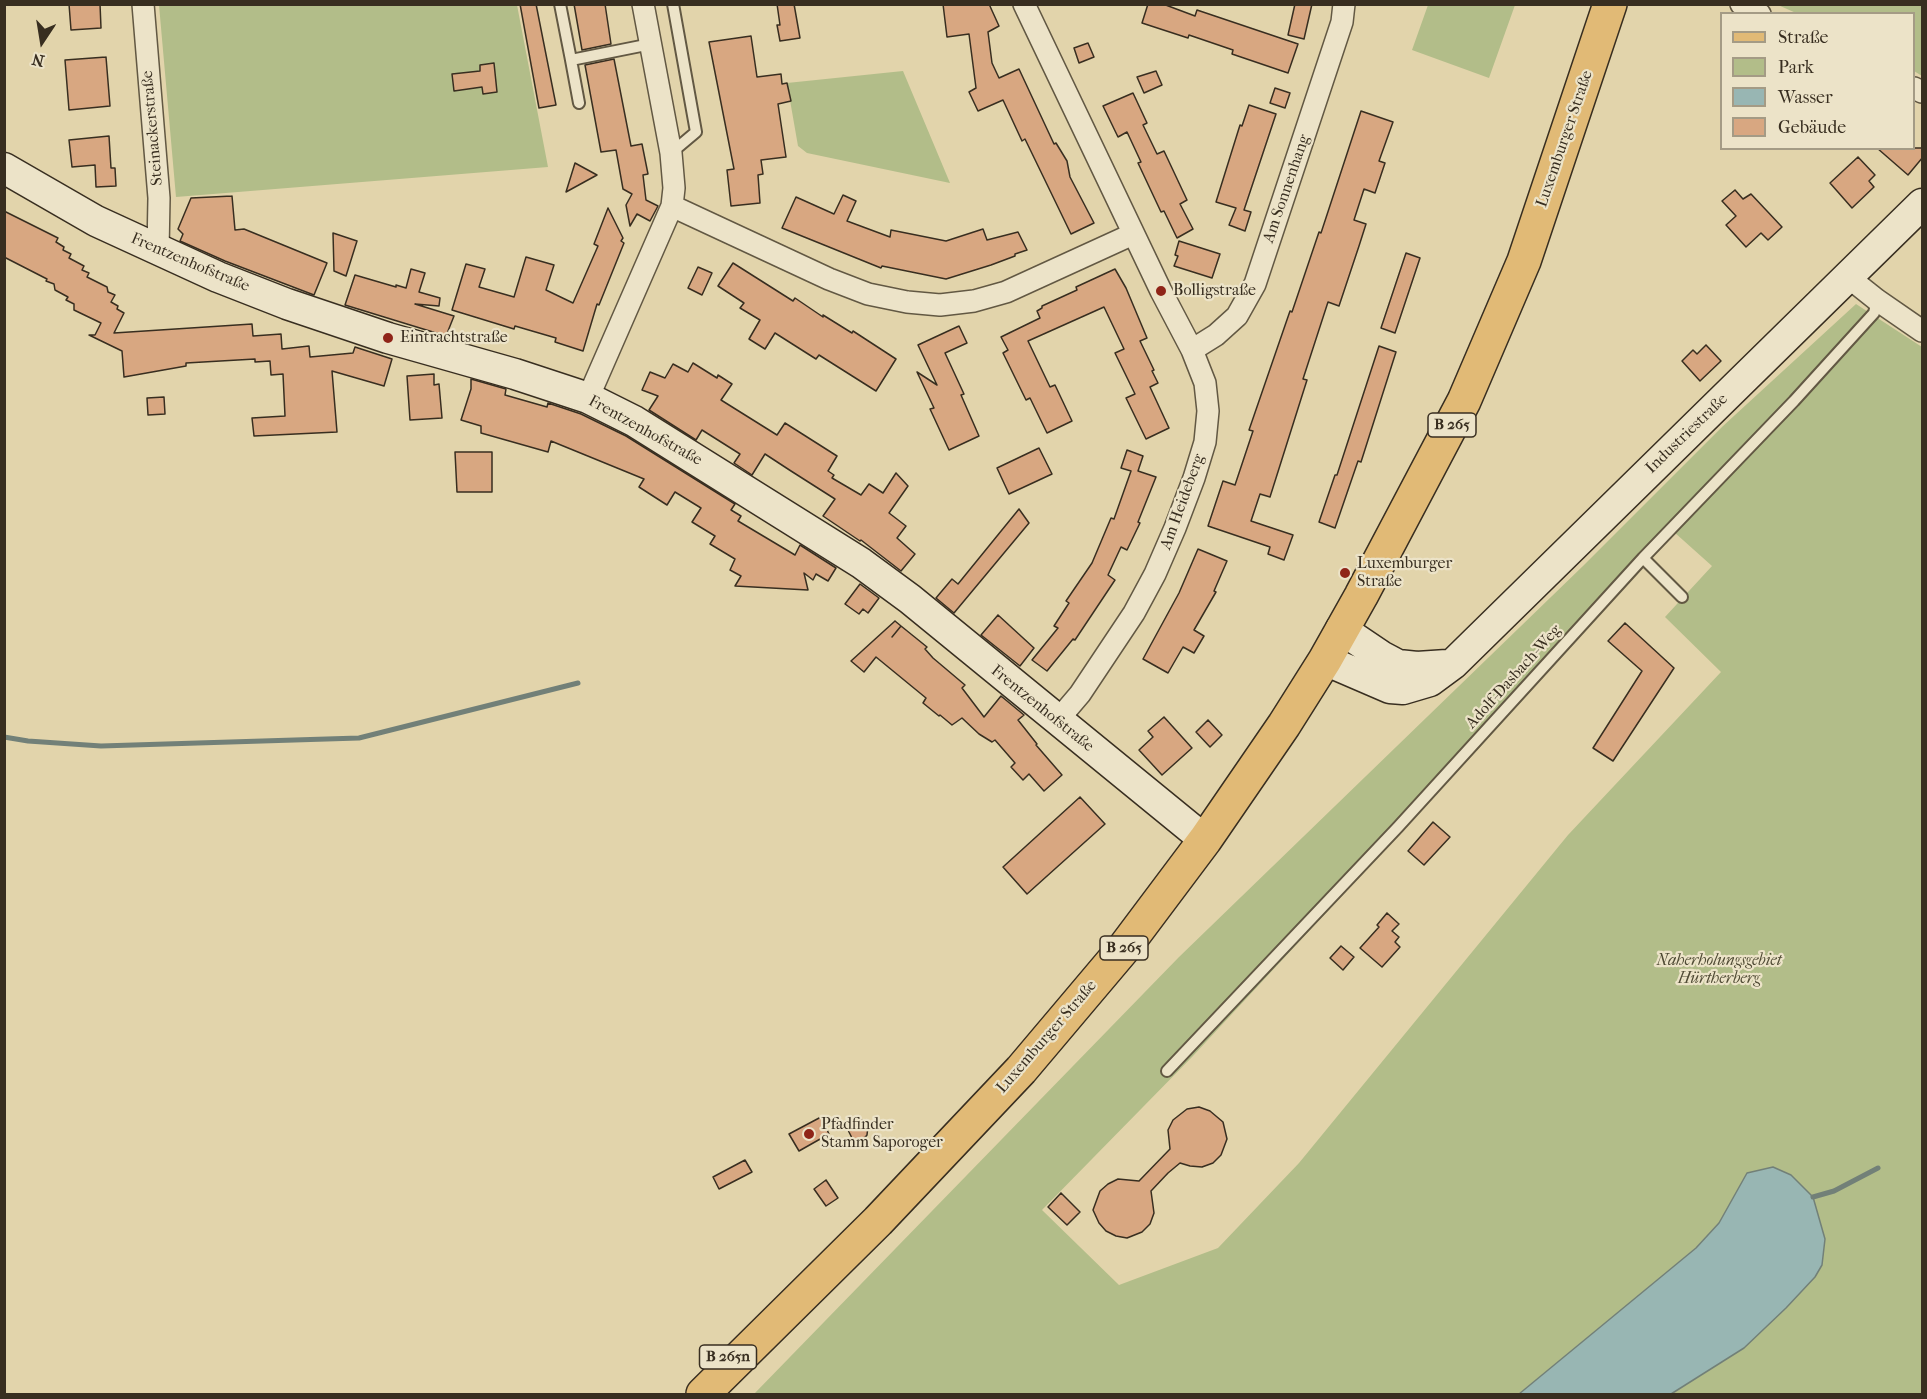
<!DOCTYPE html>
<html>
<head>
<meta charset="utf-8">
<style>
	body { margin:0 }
	#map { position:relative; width:1927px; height:1399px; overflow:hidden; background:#e2d4ab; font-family:"IM FELL French Canon",serif }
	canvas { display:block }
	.frame { position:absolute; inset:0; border:6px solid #382e20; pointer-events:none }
	.legend { position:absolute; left:1720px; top:12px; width:195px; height:138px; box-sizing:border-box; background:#ece3c8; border:2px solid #a49b85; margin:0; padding:8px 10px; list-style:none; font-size:18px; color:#382e20 }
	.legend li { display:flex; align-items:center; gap:12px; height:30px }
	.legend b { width:30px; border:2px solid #a49b85 }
	.north { position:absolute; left:12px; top:12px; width:60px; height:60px; -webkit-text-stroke:4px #ece3c8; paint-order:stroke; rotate:192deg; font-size:16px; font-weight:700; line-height:24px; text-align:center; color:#382e20 }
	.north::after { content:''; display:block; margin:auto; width:21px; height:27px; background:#382e20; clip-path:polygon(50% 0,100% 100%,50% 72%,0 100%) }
</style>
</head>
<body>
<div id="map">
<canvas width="1927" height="1399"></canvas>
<div class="frame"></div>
<ul class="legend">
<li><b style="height:8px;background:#e1ba76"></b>Straße</li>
<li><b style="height:16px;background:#b2bd89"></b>Park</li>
<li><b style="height:16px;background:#98b6b3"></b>Wasser</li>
<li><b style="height:16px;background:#d8a781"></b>Gebäude</li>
</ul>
<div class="north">N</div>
</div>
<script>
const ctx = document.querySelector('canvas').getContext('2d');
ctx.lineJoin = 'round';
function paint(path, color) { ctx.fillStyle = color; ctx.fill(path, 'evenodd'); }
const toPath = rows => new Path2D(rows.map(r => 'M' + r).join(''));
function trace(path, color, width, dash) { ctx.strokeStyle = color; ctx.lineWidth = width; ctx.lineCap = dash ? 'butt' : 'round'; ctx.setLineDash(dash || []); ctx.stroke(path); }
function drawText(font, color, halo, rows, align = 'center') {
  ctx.font = font + ' "IM FELL French Canon",serif'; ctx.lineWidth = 4.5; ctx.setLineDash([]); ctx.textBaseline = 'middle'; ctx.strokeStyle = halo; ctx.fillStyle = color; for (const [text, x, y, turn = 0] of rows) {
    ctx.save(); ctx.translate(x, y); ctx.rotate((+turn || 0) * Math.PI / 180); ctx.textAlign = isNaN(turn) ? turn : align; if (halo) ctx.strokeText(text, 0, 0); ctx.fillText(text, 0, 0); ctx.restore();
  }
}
paint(toPath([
	[159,5,517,5,548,167,176,197],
	[1428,5,1515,5,1489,78,1412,50],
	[1778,5,1922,5,1922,76,1914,71,1914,14,1796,13],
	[903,71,950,183,807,153,798,146,787,83],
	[1856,304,1922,347,1922,1394,1671,1394,1744,1348,1747,1173,1719,1223,1696,1248,1519,1394,754,1394,1179,957,1583,566,1723,426],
	[1674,532,1712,566,1665,617,1721,672,1568,835,1299,1163,1218,1248,1119,1285,1042,1210,1192,1057,1480,747]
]), '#b2bd89');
const water = toPath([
	[1773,1167,1791,1175,1813,1197,1825,1239,1822,1265,1815,1277,1786,1308,1744,1348,1671,1394,1519,1394,1696,1248,1719,1223,1747,1173,1773,1167]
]);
paint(water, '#98b6b3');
trace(water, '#728078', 1.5);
trace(toPath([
	[4,737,28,741,101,746,359,738,578,683],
	[1813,1197,1834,1191,1878,1168]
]), '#728078', 5);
const building = toPath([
	[69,4,100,4,101,28,71,30,69,4],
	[520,4,536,4,556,105,539,108,520,4],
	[574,4,605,4,611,44,582,50,574,4],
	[777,4,794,4,800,38,780,41,777,25,780,25,777,4],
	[943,4,989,4,999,26,988,32,992,63,999,78,1019,69,1054,144,1056,143,1067,161,1070,177,1094,223,1071,234,1025,139,1022,141,1003,100,978,111,969,92,976,88,969,34,947,37,943,4],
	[1148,4,1163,4,1195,16,1197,10,1298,44,1288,73,1232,54,1233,50,1189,35,1188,38,1142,23,1148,4],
	[1295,4,1312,4,1304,39,1288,35,1295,4],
	[751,36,757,77,781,74,782,84,787,83,791,101,778,104,786,157,761,160,763,174,758,175,760,203,731,206,727,170,734,169,709,42,751,36],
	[1088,43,1094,57,1079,63,1074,48,1088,43],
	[106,57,110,106,69,110,65,60,106,57],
	[614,59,631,146,642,144,648,174,643,175,646,200,658,206,650,221,637,214,630,226,626,205,632,194,623,189,616,150,601,152,585,65,614,59],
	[494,63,497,92,483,94,482,87,454,91,452,74,480,71,480,65,494,63],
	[1156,71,1162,85,1144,93,1137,77,1156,71],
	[1275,88,1290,93,1285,108,1270,103,1275,88],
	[1133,93,1147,123,1143,125,1157,154,1164,151,1187,200,1180,204,1193,229,1177,238,1164,211,1161,212,1138,163,1141,162,1127,132,1118,137,1103,106,1133,93],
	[1249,105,1276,114,1244,210,1251,212,1245,231,1229,225,1236,208,1216,202,1240,125,1242,126,1249,105],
	[1361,111,1393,122,1379,161,1385,163,1375,193,1364,189,1354,220,1366,224,1359,246,1339,306,1328,302,1303,379,1307,380,1270,497,1260,494,1251,521,1293,535,1284,560,1268,554,1270,547,1208,526,1223,481,1235,485,1253,431,1249,430,1290,311,1292,312,1319,232,1321,233,1361,111],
	[109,136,111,168,115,168,116,186,96,187,95,165,72,167,69,140,109,136],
	[1877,148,1923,148,1923,157,1908,175,1877,148],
	[1858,157,1875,175,1869,181,1874,187,1852,208,1830,183,1858,157],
	[575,163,597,175,566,192,575,163],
	[1735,190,1743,199,1751,194,1782,227,1768,240,1761,233,1746,247,1726,225,1736,216,1722,201,1735,190],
	[843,195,856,201,847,221,890,237,891,230,946,241,983,229,987,240,1018,232,1027,250,1015,254,1015,256,991,265,946,279,882,266,881,268,782,228,796,197,834,214,843,195],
	[232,196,235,230,244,229,327,263,314,295,225,261,180,241,183,234,178,229,191,198,232,196],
	[608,208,623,238,621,241,624,243,599,305,597,304,583,351,555,342,556,338,515,326,514,329,452,310,466,264,485,269,479,287,514,297,526,257,554,265,546,290,573,303,598,246,594,244,608,208],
	[4,211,58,238,56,242,64,247,63,250,71,254,69,258,84,266,82,270,89,273,87,277,107,287,108,292,115,295,111,302,118,306,117,309,124,313,114,333,252,324,253,336,281,334,282,349,309,346,310,357,353,353,355,347,392,359,384,386,332,371,337,432,254,436,252,418,285,416,283,374,271,375,270,361,255,362,255,359,186,363,186,366,124,377,122,351,89,335,95,335,101,323,74,310,74,304,66,300,68,297,55,290,54,284,46,281,47,279,4,257,4,211],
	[333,233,357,241,346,276,334,271,333,233],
	[1179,241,1220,254,1212,278,1174,266,1178,256,1175,255,1179,241],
	[1406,253,1420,258,1395,333,1381,328,1406,253],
	[733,263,793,301,795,298,823,317,823,315,852,333,853,331,896,359,876,391,819,355,816,359,775,333,765,349,749,339,760,320,740,308,744,303,718,286,733,263],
	[698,267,712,273,702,295,688,288,698,267],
	[411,269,425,273,419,292,440,298,439,306,415,304,454,316,446,336,345,305,355,275,396,287,396,285,406,288,411,269],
	[1115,269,1126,288,1147,338,1140,341,1154,370,1152,371,1158,383,1150,387,1169,428,1146,439,1126,398,1135,394,1115,353,1124,349,1104,307,1028,341,1050,387,1055,385,1072,421,1047,433,1030,398,1026,400,1003,353,1008,350,1001,337,1040,318,1037,311,1042,308,1042,306,1077,290,1076,287,1115,269],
	[959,326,967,343,945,353,964,394,961,395,979,436,949,450,930,409,934,408,917,372,937,385,918,345,959,326],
	[1706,345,1721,361,1700,381,1682,361,1693,350,1697,354,1706,345],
	[1379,346,1396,352,1361,462,1358,461,1335,528,1319,522,1335,475,1337,475,1379,346],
	[693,363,717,378,718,375,732,384,721,400,777,435,785,423,837,456,828,471,834,475,832,478,861,495,869,484,883,493,896,473,908,486,889,513,906,526,897,538,915,554,901,571,861,540,860,541,823,516,835,499,791,471,765,454,752,475,734,463,740,454,702,430,696,440,649,410,658,396,642,390,650,372,665,378,673,364,688,372,693,363],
	[434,374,434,385,439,384,442,418,410,420,407,376,434,374],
	[471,379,506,389,505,395,547,407,548,403,581,414,626,436,735,504,731,510,741,516,738,521,795,555,800,545,836,568,828,581,816,574,813,580,804,573,808,590,735,586,741,576,730,570,735,559,710,544,715,536,692,522,701,508,675,492,667,505,639,487,644,479,551,441,548,452,481,433,481,426,461,420,471,389,471,379],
	[164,397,165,414,148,415,147,398,164,397],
	[1039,448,1052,474,1009,494,997,468,1039,448],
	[1127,450,1143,456,1138,471,1156,477,1138,522,1140,523,1127,550,1121,547,1108,575,1115,580,1075,640,1073,639,1047,671,1032,660,1058,628,1054,626,1069,603,1066,601,1092,563,1111,518,1114,519,1131,471,1121,468,1127,450],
	[455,452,492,452,492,492,457,492,455,452],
	[1019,509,1029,523,954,613,936,598,952,579,958,584,1019,509],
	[1198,549,1227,561,1214,591,1216,592,1194,630,1204,636,1194,653,1183,647,1168,673,1143,659,1179,593,1198,549],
	[860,584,879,598,868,613,863,609,859,614,845,604,860,584],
	[998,615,1034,648,1020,666,981,635,998,615],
	[895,621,901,626,892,637,901,626,927,647,925,649,933,658,965,685,962,688,984,717,1001,696,1024,715,1018,720,1037,744,1036,745,1062,775,1044,791,1029,774,1023,780,1011,767,1015,763,995,740,992,742,979,734,962,718,952,725,940,715,939,716,923,703,926,698,876,657,864,672,851,661,895,621],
	[1625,623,1674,668,1613,761,1593,748,1642,671,1608,641,1625,623],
	[1164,717,1192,748,1162,775,1139,750,1153,737,1148,731,1164,717],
	[1208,720,1222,735,1210,747,1196,732,1208,720],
	[1080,797,1105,824,1027,894,1003,867,1080,797],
	[1433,822,1450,837,1424,865,1408,851,1433,822],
	[1387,913,1399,924,1392,931,1399,937,1395,942,1400,947,1382,967,1360,948,1379,927,1377,925,1387,913],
	[1341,946,1354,957,1343,970,1330,958,1341,946],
	[1199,1107,1210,1111,1223,1122,1227,1139,1221,1155,1213,1163,1202,1167,1190,1166,1180,1163,1168,1173,1151,1191,1154,1213,1150,1224,1142,1232,1127,1238,1116,1236,1106,1231,1099,1223,1093,1210,1100,1191,1108,1184,1118,1179,1139,1181,1170,1149,1168,1130,1173,1120,1187,1109,1199,1107],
	[821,1117,829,1134,799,1151,789,1134,821,1117],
	[854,1120,863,1120,868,1126,867,1135,862,1141,852,1138,847,1128,854,1120],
	[745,1160,752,1172,719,1189,713,1177,745,1160],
	[826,1180,838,1198,826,1206,814,1189,826,1180],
	[1061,1193,1080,1212,1067,1225,1048,1207,1061,1193]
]);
paint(building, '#d8a781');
trace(building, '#382e20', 1.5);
const lane = toPath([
	[560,4,571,60,651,44],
	[571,60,579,103],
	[671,153,696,132,673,4],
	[1643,558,1682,597],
	[1167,1071,1398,827,1643,558,1794,401,1874,313,1877,300]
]);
const street = toPath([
	[143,4,159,198,158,251],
	[1024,4,1161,291,1192,350,1205,383,1208,411,1205,442,1194,478,1175,528,1155,574,1134,613,1080,694,1057,721],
	[1741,4,1760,14],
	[1914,88,1922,92],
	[672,206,829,279,868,294,907,302,940,305,974,301,1006,292,1133,234],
	[1848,277,1877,300,1922,331],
	[1192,350,1216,335,1237,316,1255,284,1342,22,1344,4],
	[588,398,672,206,674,188,671,153,643,4]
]);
const secondary = toPath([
	[4,168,96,221,218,277,287,304,388,338,515,374,588,398,634,421,861,563,910,599,1205,840],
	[1341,629,1381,656,1398,665,1417,667,1447,665],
	[1325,660,1390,688,1403,689,1430,681,1453,664,1922,204]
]);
const primary = toPath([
	[703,1394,878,1221,1021,1070,1124,948,1205,840,1284,725,1325,660,1361,596,1464,401,1524,261,1610,4]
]);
trace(lane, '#625843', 14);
trace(street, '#625843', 24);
trace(secondary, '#382e20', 33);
trace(primary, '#382e20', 36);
trace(lane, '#ece3c8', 10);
trace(street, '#ece3c8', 21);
trace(secondary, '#ece3c8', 30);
trace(primary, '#e1ba76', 33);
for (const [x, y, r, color] of [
	[1161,291,6,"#8f2418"],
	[388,338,6,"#8f2418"],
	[1345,573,6,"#8f2418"],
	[809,1134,6,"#8f2418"]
]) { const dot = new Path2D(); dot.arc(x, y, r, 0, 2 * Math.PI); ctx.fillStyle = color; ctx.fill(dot); trace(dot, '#ece3c8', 2); }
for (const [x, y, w] of [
	[1452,425,48],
	[1124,948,48],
	[728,1357,57]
]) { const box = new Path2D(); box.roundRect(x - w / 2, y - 12, w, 24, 4.5); ctx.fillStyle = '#ece3c8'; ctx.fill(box); trace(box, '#382e20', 1.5); }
drawText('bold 15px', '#382e20', null, [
	["B 265",1452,425],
	["B 265",1124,948],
	["B 265n",728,1357]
]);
drawText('16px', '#382e20', '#ece3c8', [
	["Steinackerstraße",153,128,-95],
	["Luxemburger Straße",1565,139,-71],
	["Am Sonnenhang",1287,189,-71],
	["Frentzenhofstraße",190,263,23],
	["Frentzenhofstraße",645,431,29],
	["Industriestraße",1687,434,-44],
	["Am Heideberg",1183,502,-70],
	["Adolf-Dasbach-Weg",1514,677,-48],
	["Frentzenhofstraße",1042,709,39],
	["Luxemburger Straße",1047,1037,-49]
]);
drawText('16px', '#382e20', '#ece3c8', [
	["Bolligstraße",1173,291],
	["Eintrachtstraße",400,338],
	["Luxemburger",1357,564],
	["Straße",1357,582],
	["Pfadfinder",821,1125],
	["Stamm Saporoger",821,1143]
], 'left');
drawText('italic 16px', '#504b35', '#ece3c8', [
	["Naherholungsgebiet",1719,961],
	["Hürtherberg",1719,979]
]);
</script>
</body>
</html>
